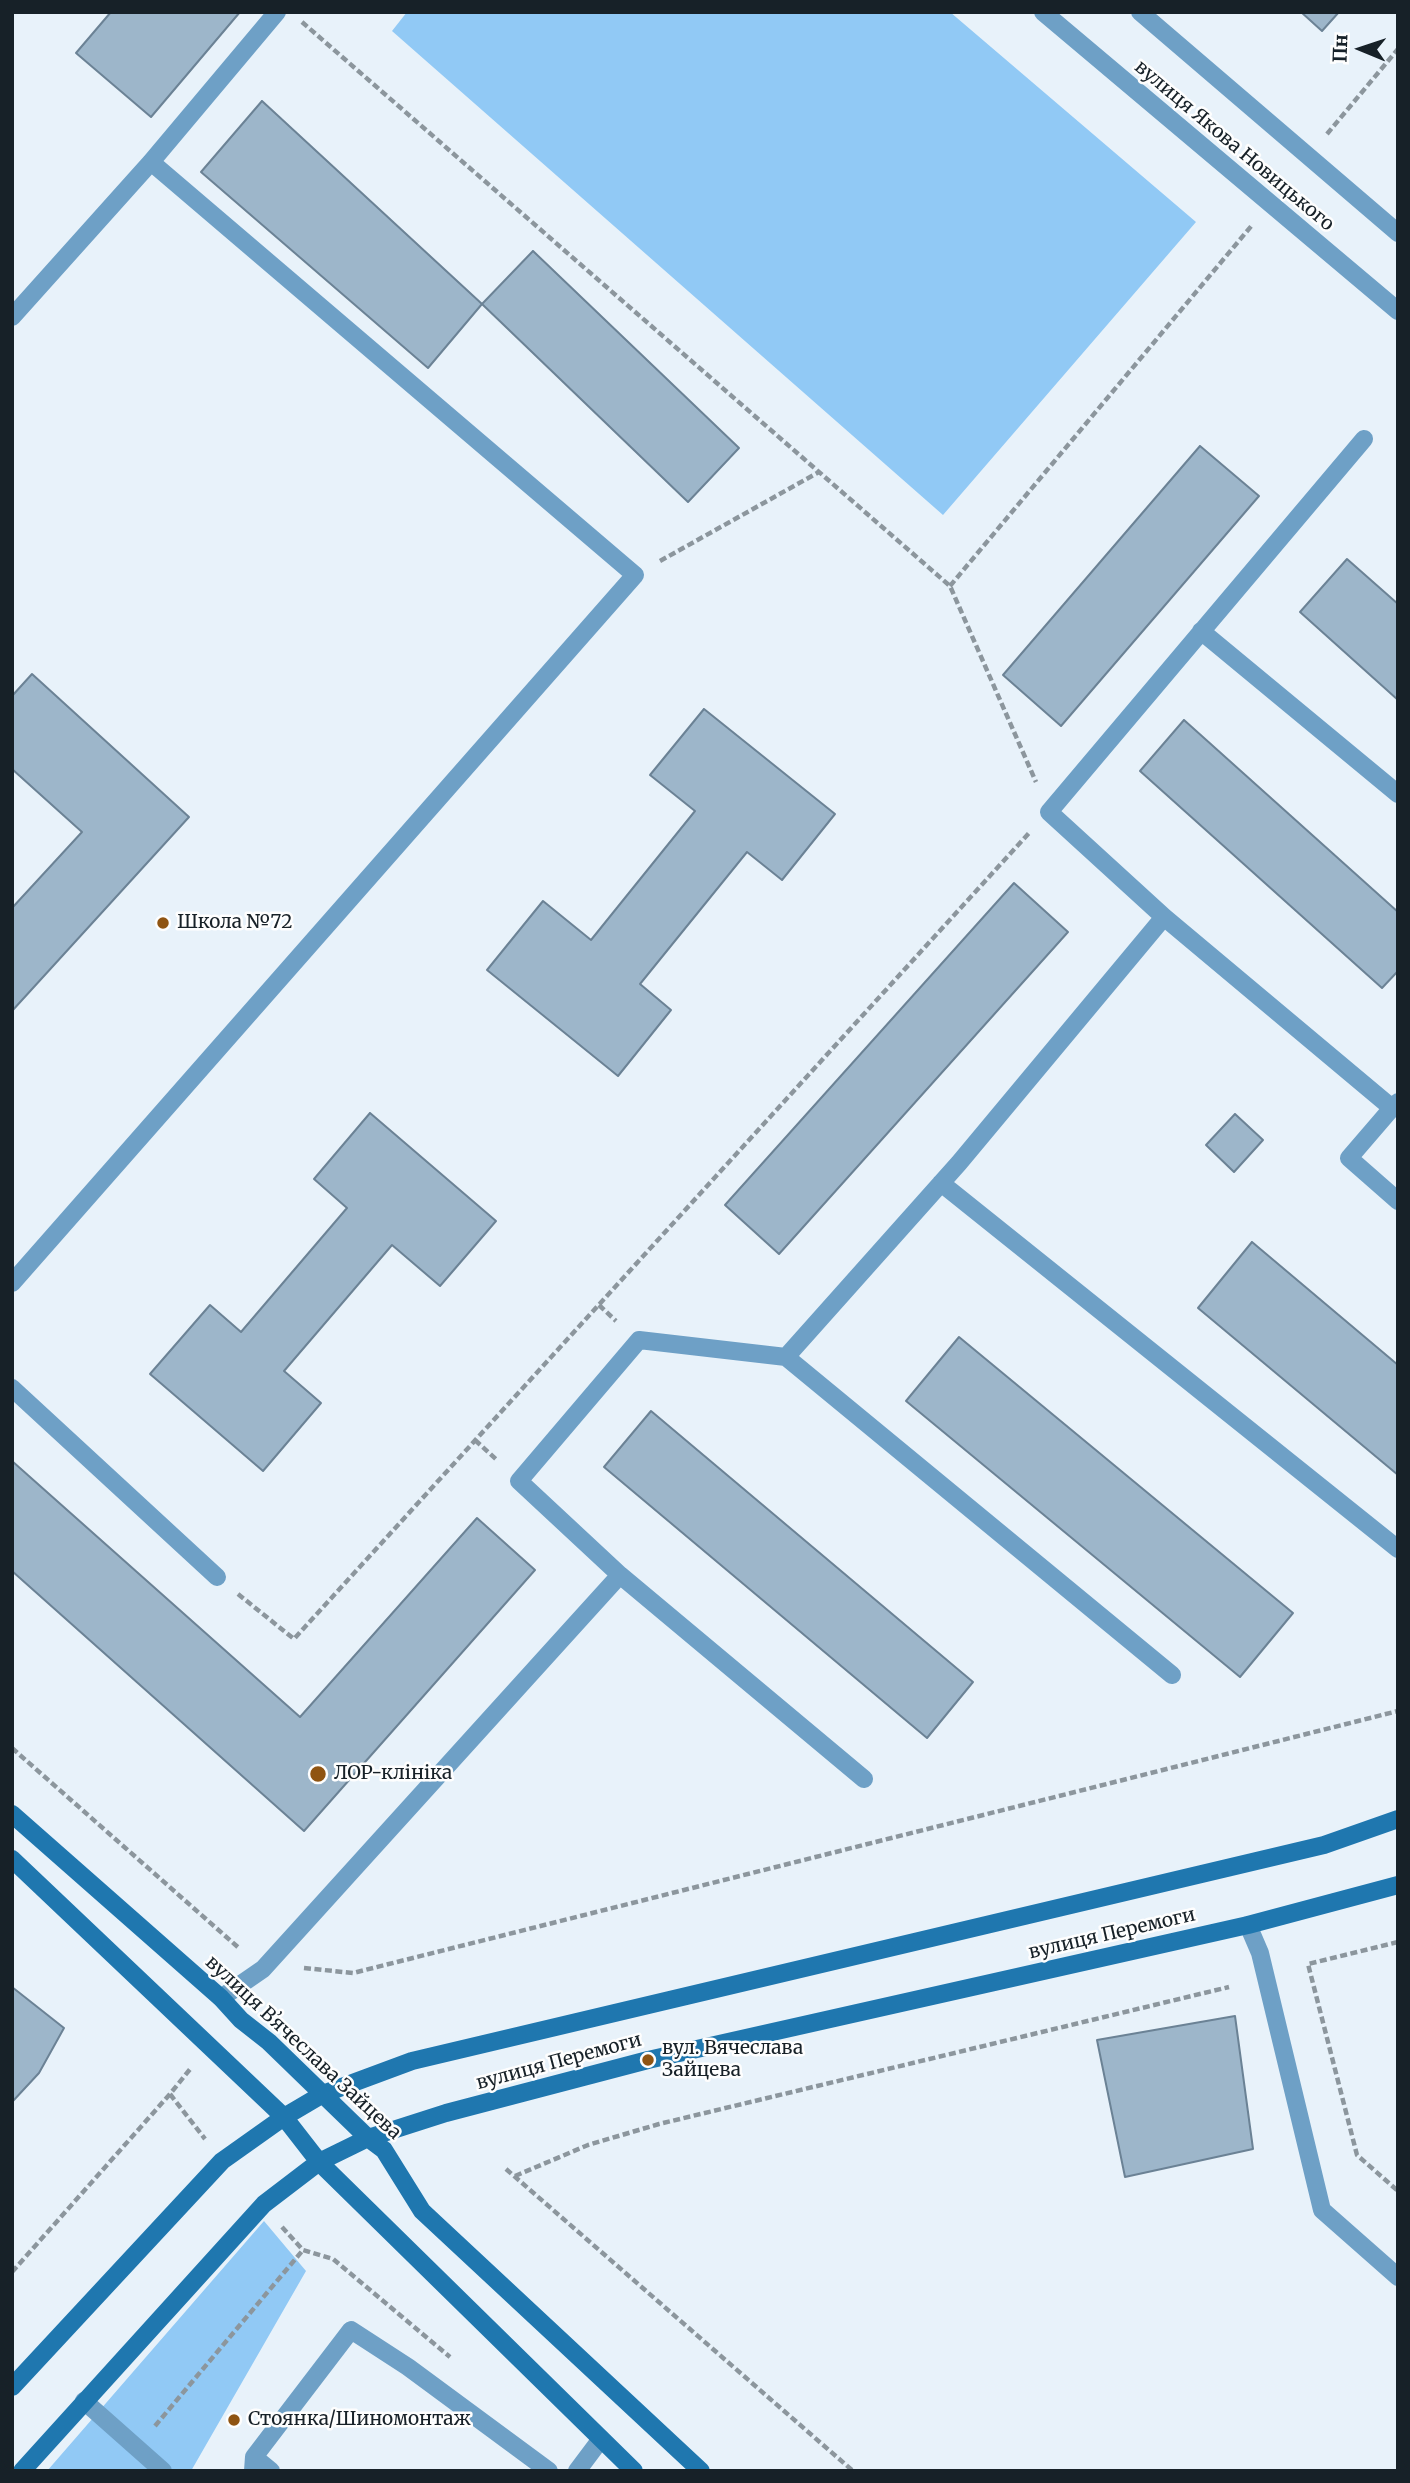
<!DOCTYPE html>
<html>
<head>
<meta charset="utf-8">
<style>
	body { margin:0 }
	#map { position:relative; width:1410px; height:2483px; overflow:hidden; background:#e8f2fa; font-family:Merriweather,serif }
	canvas { display:block }
	.frame { position:absolute; inset:0; border:14px solid #172128; pointer-events:none }
	.north { position:absolute; left:1326px; top:14px; width:70px; height:70px; -webkit-text-stroke:5px #fefefe; paint-order:stroke; rotate:272deg; font-size:19px; font-weight:700; line-height:28px; text-align:center; color:#172128 }
	.north::after { content:''; display:block; margin:auto; width:24px; height:32px; background:#172128; clip-path:polygon(50% 0,100% 100%,50% 72%,0 100%) }
</style>
</head>
<body>
<div id="map">
<canvas width="1410" height="2483"></canvas>
<div class="frame"></div>
<div class="north">Пн</div>
</div>
<script>
const ctx = document.querySelector('canvas').getContext('2d');
ctx.lineJoin = 'round';
function paint(path, color) { ctx.fillStyle = color; ctx.fill(path, 'evenodd'); }
const toPath = rows => new Path2D(rows.map(r => 'M' + r).join(''));
function trace(path, color, width, dash) { ctx.strokeStyle = color; ctx.lineWidth = width; ctx.lineCap = dash ? 'butt' : 'round'; ctx.setLineDash(dash || []); ctx.stroke(path); }
function drawText(font, color, halo, rows, align = 'center') {
  ctx.font = font + ' Merriweather,serif'; ctx.lineWidth = 5; ctx.setLineDash([]); ctx.textBaseline = 'middle'; ctx.strokeStyle = halo; ctx.fillStyle = color; for (const [text, x, y, turn = 0] of rows) {
    ctx.save(); ctx.translate(x, y); ctx.rotate((+turn || 0) * Math.PI / 180); ctx.textAlign = isNaN(turn) ? turn : align; if (halo) ctx.strokeText(text, 0, 0); ctx.fillText(text, 0, 0); ctx.restore();
  }
}
paint(toPath([
	[407,12,950,12,1196,222,943,515,392,31],
	[264,2221,306,2271,191,2471,47,2471]
]), '#91c9f5');
const building = toPath([
	[111,12,240,12,151,117,76,53,111,12],
	[1301,12,1339,12,1322,31,1301,12],
	[262,101,482,304,428,368,201,172,262,101],
	[533,251,739,448,688,502,482,304,533,251],
	[1200,446,1259,496,1061,726,1003,675,1200,446],
	[1347,559,1398,604,1398,700,1300,612,1347,559],
	[32,674,189,817,12,1011,12,908,82,832,12,769,12,696,32,674],
	[704,709,835,814,782,880,747,852,640,984,671,1010,618,1076,487,970,543,901,591,940,695,811,650,775,704,709],
	[1184,720,1398,912,1398,971,1382,988,1140,771,1184,720],
	[1014,883,1068,932,779,1254,725,1205,1014,883],
	[370,1113,496,1221,440,1286,392,1245,284,1371,321,1403,263,1471,150,1374,210,1305,241,1332,347,1208,314,1179,370,1113],
	[1235,1114,1263,1140,1234,1172,1206,1145,1235,1114],
	[1252,1242,1398,1365,1398,1475,1198,1308,1252,1242],
	[959,1337,1293,1613,1240,1677,906,1401,959,1337],
	[651,1411,973,1682,927,1738,604,1467,651,1411],
	[12,1461,300,1717,477,1518,535,1570,304,1831,12,1571,12,1461],
	[12,1987,64,2028,39,2073,13,2101,12,1987],
	[1235,2016,1253,2149,1125,2177,1097,2040,1235,2016]
]);
paint(building, '#9db6ca');
trace(building, '#6b8295', 2);
trace(toPath([
	[302,22,950,586,1036,782],
	[1327,134,1398,49],
	[660,561,819,472],
	[950,586,1253,224],
	[599,1305,616,1321],
	[475,1440,498,1461],
	[238,1594,294,1639,1029,833],
	[12,1748,240,1949],
	[1398,1942,1308,1964,1357,2155,1398,2191],
	[304,1968,353,1973,1398,1711],
	[170,2094,205,2139],
	[506,2169,853,2471],
	[515,2176,588,2145,659,2124,1229,1987],
	[282,2227,303,2250,333,2259,450,2357],
	[12,2272,170,2094,191,2068],
	[155,2426,303,2250]
]), '#8c969d', 4.5, [7, 3.5]);
trace(toPath([
	[12,317,151,162,277,12],
	[1201,631,1398,794],
	[1164,917,1049,812,1364,439],
	[1392,1108,1349,1158,1398,1201],
	[941,1183,1398,1549],
	[12,1283,635,575,151,162],
	[786,1357,1172,1675],
	[12,1388,217,1577],
	[620,1575,864,1779],
	[1248,1925,1260,1953,1322,2210,1398,2277],
	[221,1998,263,1969,620,1575,519,1481,639,1340,786,1357,959,1163,1164,917,1392,1108,1398,1102],
	[84,2401,163,2471],
	[254,2457,271,2471],
	[253,2471,254,2457,351,2330,408,2367,549,2471],
	[577,2471,601,2439]
]), '#6ea0c6', 18);
trace(toPath([
	[1043,12,1398,311],
	[1140,12,1398,233]
]), '#6ea0c6', 18);
trace(toPath([
	[12,1814,221,1998,241,2020,269,2042,368,2138,384,2150,422,2211,701,2471],
	[12,1859,284,2117,319,2162,634,2471],
	[12,2387,222,2161,284,2117,323,2094,412,2061,1324,1845,1398,1819],
	[22,2471,264,2204,319,2162,368,2138,446,2113,648,2060,1248,1925,1398,1885]
]), '#1f77af', 18);
for (const [x, y, r, color] of [
	[163,923,7,"#8f5412"],
	[318,1774,9,"#8f5412"],
	[648,2060,7,"#8f5412"],
	[234,2420,7,"#8f5412"]
]) { const dot = new Path2D(); dot.arc(x, y, r, 0, 2 * Math.PI); ctx.fillStyle = color; ctx.fill(dot); trace(dot, '#fefefe', 2.5); }
drawText('19px', '#172128', '#fefefe', [
	["вулиця Якова Новицького",1234,146,40],
	["вулиця Перемоги",1112,1934,-13],
	["вулиця Вʼячеслава Зайцева",303,2048,43],
	["вулиця Перемоги",559,2062,-15]
]);
drawText('19px', '#172128', '#fefefe', [
	["Школа №72",177,923],
	["ЛОР-клініка",334,1774],
	["вул. Вячеслава",662,2049],
	["Зайцева",662,2071],
	["Стоянка/Шиномонтаж",248,2420]
], 'left');
</script>
</body>
</html>
